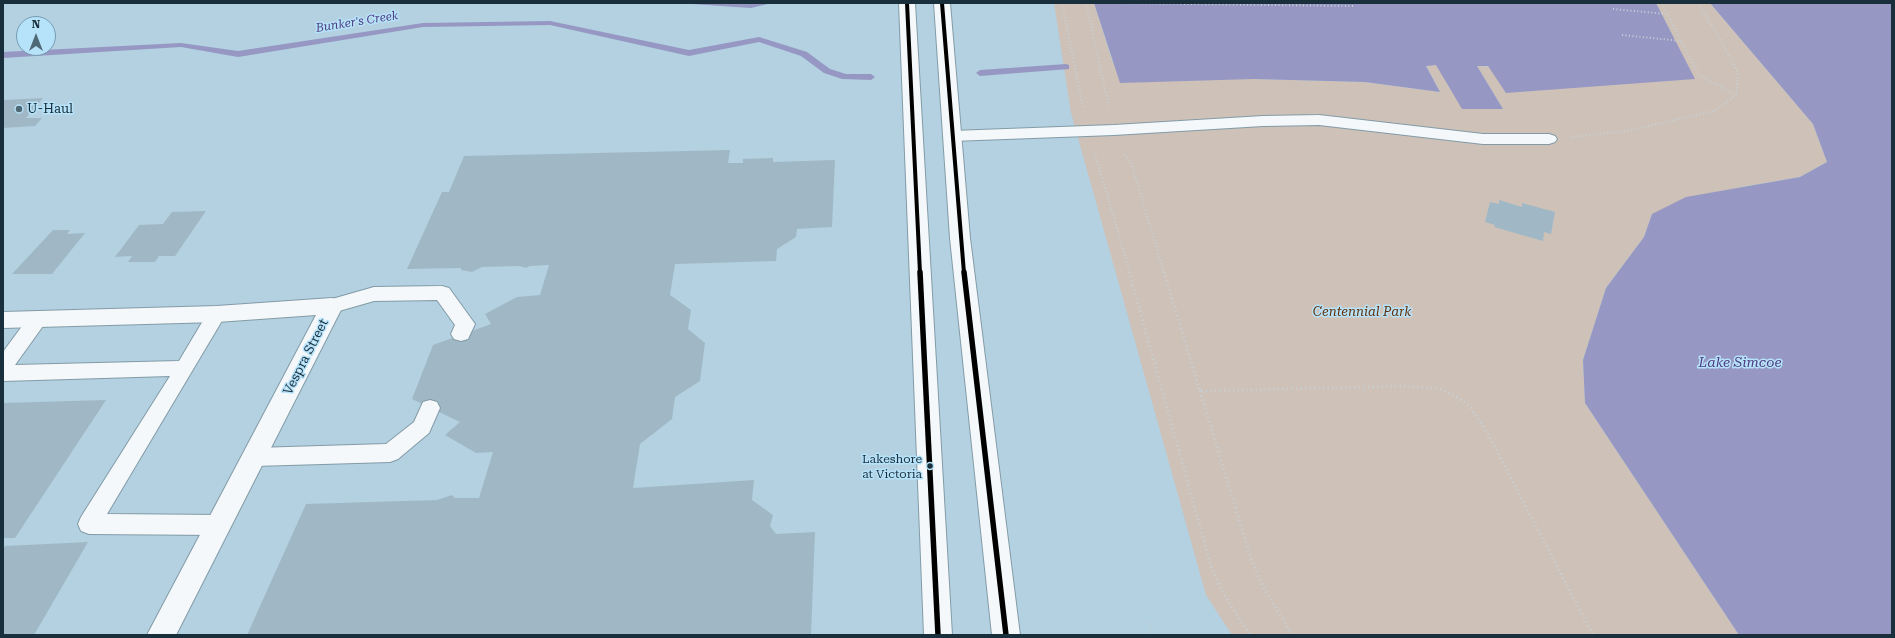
<!DOCTYPE html>
<html>
<head>
<meta charset="utf-8">
<style>
	body { margin:0 }
	#map { position:relative; width:1895px; height:638px; overflow:hidden; background:#b3d1e1; font-family:"Roboto Serif",serif }
	canvas { display:block }
	.frame { position:absolute; inset:0; border:4px solid #192f3b; pointer-events:none }
	.north { position:absolute; left:16px; top:16px; width:40px; height:40px; box-sizing:border-box; background:#b6e2fa; border:1px solid #779aae; border-radius:50%; rotate:0deg; font-size:11px; font-weight:700; line-height:16px; text-align:center; color:#192f3b }
	.north::after { content:''; display:block; margin:auto; width:14px; height:18px; background:#4f6875; clip-path:polygon(50% 0,100% 100%,50% 72%,0 100%) }
</style>
</head>
<body>
<div id="map">
<canvas width="1895" height="638"></canvas>
<div class="frame"></div>
<div class="north">N</div>
</div>
<script>
const ctx = document.querySelector('canvas').getContext('2d');
ctx.lineJoin = 'round';
function paint(path, color) { ctx.fillStyle = color; ctx.fill(path, 'evenodd'); }
const toPath = rows => new Path2D(rows.map(r => 'M' + r).join(''));
function trace(path, color, width, dash) { ctx.strokeStyle = color; ctx.lineWidth = width; ctx.lineCap = dash ? 'butt' : 'round'; ctx.setLineDash(dash || []); ctx.stroke(path); }
function drawText(font, color, halo, rows, align = 'center') {
  ctx.font = font + ' "Roboto Serif",serif'; ctx.lineWidth = 3; ctx.setLineDash([]); ctx.textBaseline = 'middle'; ctx.strokeStyle = halo; ctx.fillStyle = color; for (const [text, x, y, turn = 0] of rows) {
    ctx.save(); ctx.translate(x, y); ctx.rotate((+turn || 0) * Math.PI / 180); ctx.textAlign = isNaN(turn) ? turn : align; if (halo) ctx.strokeText(text, 0, 0); ctx.fillText(text, 0, 0); ctx.restore();
  }
}
paint(toPath([
	[1054,3,1094,3,1113,63,1254,79,1365,82,1440,92,1426,65,1437,65,1463,109,1503,109,1477,66,1694,79,1656,3,1710,3,1813,124,1827,162,1800,177,1741,187,1652,214,1644,237,1606,288,1583,360,1585,403,1739,635,1232,635,1206,595,1071,113]
]), '#cec1b8');
paint(toPath([
	[677,3,772,3,751,8],
	[1094,3,1656,3,1695,79,1506,93,1488,66,1477,66,1503,109,1462,109,1436,65,1426,66,1440,92,1365,82,1254,79,1120,83],
	[1710,3,1892,3,1892,635,1739,635,1585,403,1583,360,1606,288,1644,237,1652,214,1686,197,1800,177,1827,162,1813,124]
]), '#9698c3');
paint(toPath([
	[550,21,689,50,759,37,807,52,830,69,846,74,871,74,875,77,871,80,842,79,824,73,801,56,759,42,689,56,550,25,423,27,238,57,181,47,3,58,3,52,181,43,238,51,423,23,550,21],
	[1066,64,1069,65,1069,69,980,76,976,73,980,70,1066,64]
]), '#9698c3');
paint(toPath([
	[43,98,26,118,42,118,35,126,3,128,3,100],
	[730,150,728,163,743,163,743,159,773,158,773,162,835,160,832,227,797,229,796,237,777,249,776,261,675,264,670,295,691,310,688,329,705,343,700,381,675,397,672,419,640,444,633,488,754,480,752,500,773,515,770,526,776,534,815,532,811,635,247,635,306,504,437,500,452,495,455,498,479,498,493,452,476,453,445,435,460,422,412,399,433,345,491,324,485,314,517,297,540,295,549,265,530,266,526,268,519,266,482,267,472,272,461,270,461,268,407,269,442,192,449,192,464,156],
	[1499,200,1522,207,1522,203,1555,212,1551,234,1544,232,1543,241,1494,227,1495,225,1485,222,1490,202,1499,204],
	[206,211,175,256,159,256,155,262,128,262,132,256,115,257,139,225,163,224,172,212],
	[53,230,70,230,67,234,85,233,52,274,12,274],
	[106,400,15,538,3,538,3,403],
	[88,542,34,635,3,635,3,550,5,546]
]), '#a0b8c5');
const service = toPath([
	[1319,115,1483,134,1549,134,1555,136,1557,139,1555,142,1549,144,1483,144,1319,125,1263,126,1114,135,952,141,946,139,944,136,946,133,952,131,1114,125,1263,116,1319,115],
	[442,286,449,288,475,324,468,339,461,341,454,339,451,334,455,325,437,300,374,301,332,313,325,311,323,306,325,301,374,287,442,286],
	[217,307,224,309,226,314,107,514,218,515,226,518,229,525,226,532,218,535,89,534,81,531,78,524,81,517,170,376,3,381,3,352,31,314,38,312,45,314,48,319,15,365,179,361,210,309,217,307],
	[430,400,437,402,440,408,429,433,398,459,390,462,255,466,247,463,244,457,247,451,255,448,386,444,414,422,423,402,430,400]
]);
const minor = toPath([
	[332,298,340,300,343,306,176,635,147,635,316,315,217,322,3,328,3,312,217,306,332,298]
]);
const secondary = toPath([
	[899,3,915,3,952,635,924,635,899,3],
	[934,3,950,3,970,238,1020,635,992,635,950,238,934,3]
]);
trace(service, '#839ba7', 2);
trace(minor, '#839ba7', 2);
trace(secondary, '#839ba7', 2);
trace(toPath([
	[1062,3,1083,107],
	[1086,3,1109,107],
	[1107,3,1354,6],
	[1662,3,1699,75,1736,95],
	[1613,9,1667,14],
	[1622,35,1681,41],
	[1572,137,1627,131,1714,111,1736,95,1738,73,1718,35,1698,3],
	[1095,154,1130,273],
	[1124,155,1131,162,1164,273]
]), '#c7d1d7', 2, [1, 2.5]);
trace(toPath([
	[1129,272,1211,566,1224,595,1250,635],
	[1164,272,1200,391,1406,386,1439,389,1457,397,1469,406,1484,427,1593,635],
	[1200,391,1251,559,1262,585,1292,635],
	[1149,623,1152,635]
]), '#c7d1d7', 3, [1, 3.5]);
paint(service, '#f4f8fa');
paint(minor, '#f4f8fa');
paint(secondary, '#f4f8fa');
trace(toPath([
	[942,3,964,273]
]), '#000', 4);
trace(toPath([
	[964,272,1006,635]
]), '#000', 5.5);
trace(toPath([
	[907,3,920,273]
]), '#000', 4);
trace(toPath([
	[920,272,938,635]
]), '#000', 5.5);
for (const [x, y, r, color] of [
	[19,109,4,"#4f6875"],
	[930,466,3.5,"#192f3b"]
]) { const dot = new Path2D(); dot.arc(x, y, r, 0, 2 * Math.PI); ctx.fillStyle = color; ctx.fill(dot); trace(dot, '#b6e2fa', 1.5); }
drawText('italic 12px', '#4e3d82', '#b6e2fa', [
	["Bunker's Creek",357,22,-9]
]);
drawText('12px', '#192f3b', '#b6e2fa', [
	["Lakeshore",922,459],
	["at Victoria",922,474]
], 'right');
drawText('13px', '#192f3b', '#b6e2fa', [
	["U-Haul",27,109]
], 'left');
drawText('italic 13px', '#632f06', '#b6e2fa', [
	["Centennial Park",1362,312]
]);
drawText('13px', '#192f3b', '#b6e2fa', [
	["Vespra Street",306,357,-63]
]);
drawText('italic 14px', '#4e3d82', '#b6e2fa', [
	["Lake Simcoe",1740,363]
]);
</script>
</body>
</html>
